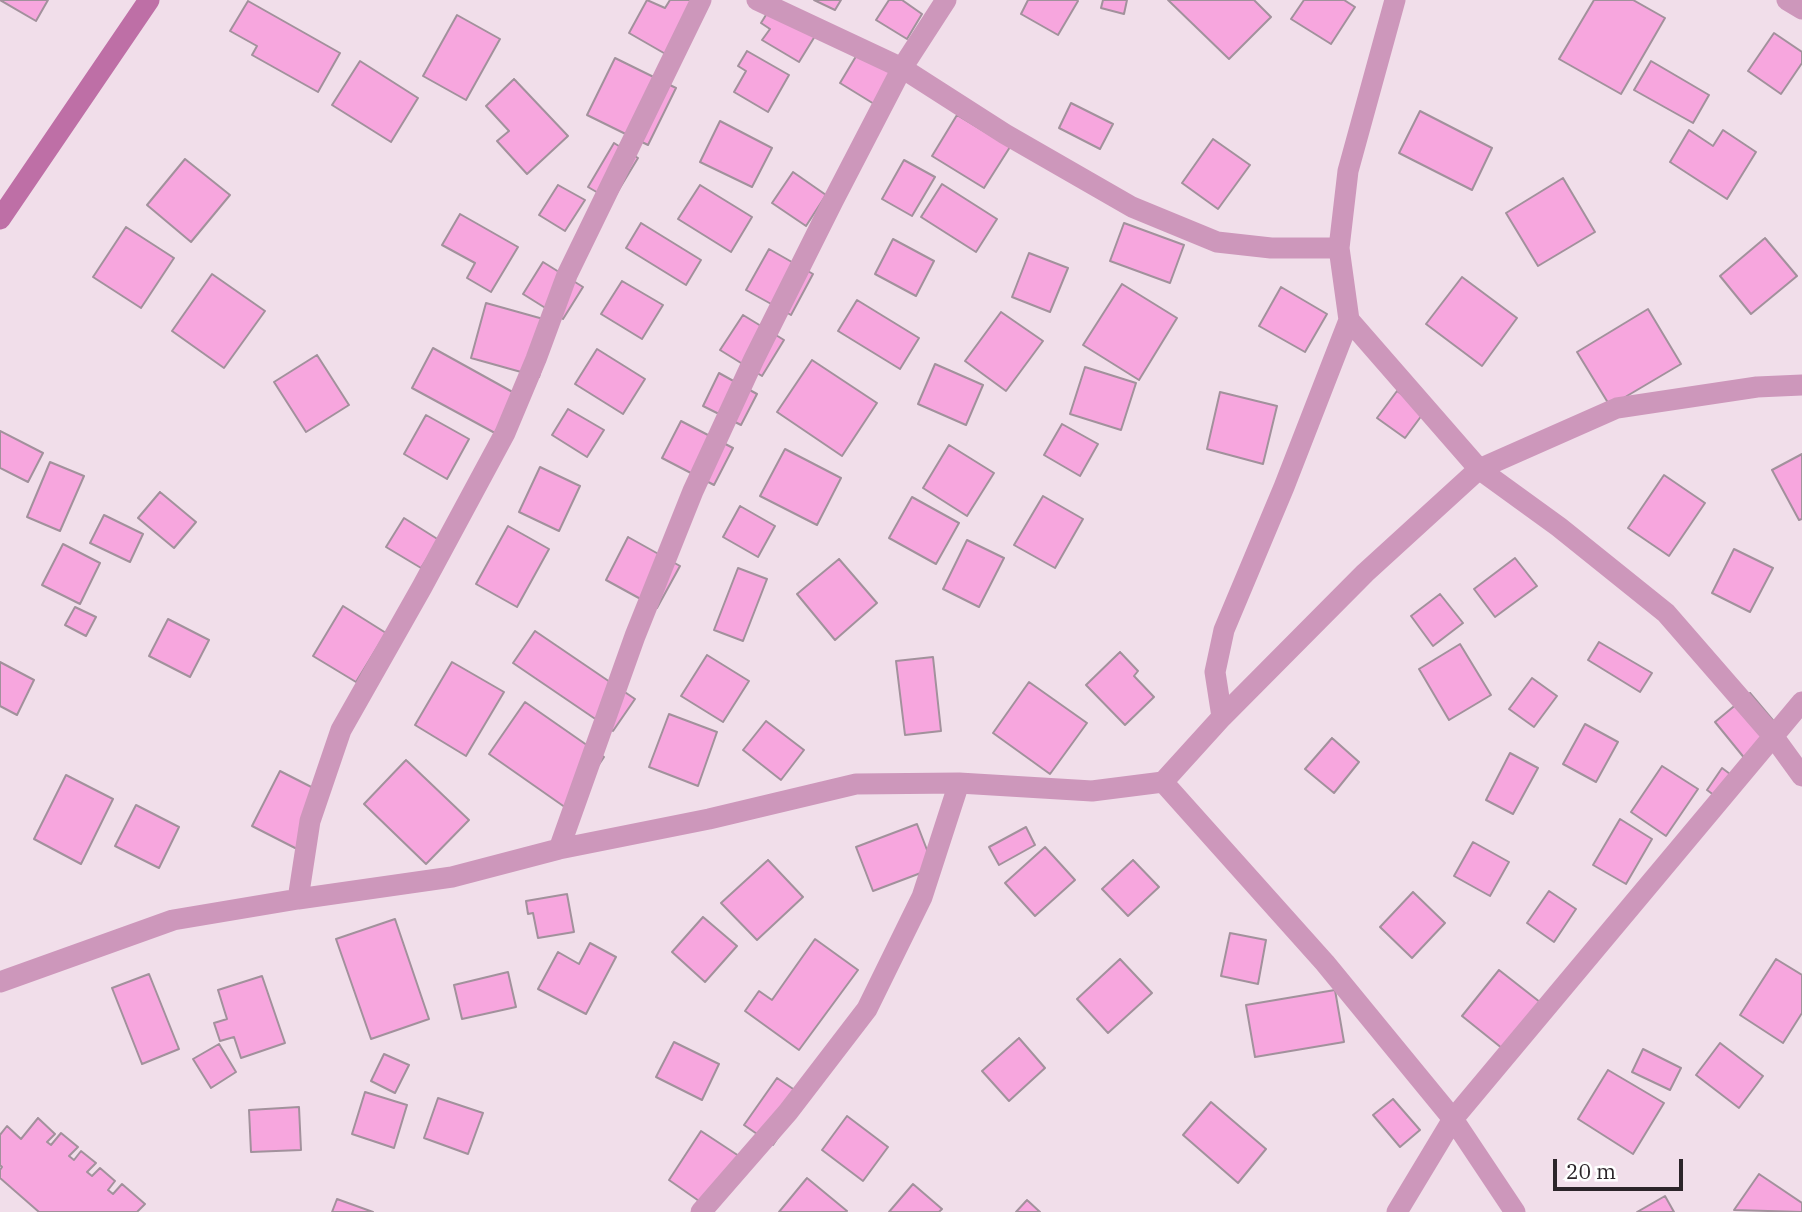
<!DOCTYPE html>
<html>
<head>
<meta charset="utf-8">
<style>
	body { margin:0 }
	#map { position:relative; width:1802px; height:1212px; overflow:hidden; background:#f1deea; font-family:"IBM Plex Serif",serif }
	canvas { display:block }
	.scale { position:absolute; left:1553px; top:1159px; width:130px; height:32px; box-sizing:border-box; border:4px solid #2c252a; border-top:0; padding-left:9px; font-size:21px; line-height:24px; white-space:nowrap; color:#2c252a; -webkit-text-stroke:5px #fff; paint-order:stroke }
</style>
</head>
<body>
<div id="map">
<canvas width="1802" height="1212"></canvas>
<div class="scale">20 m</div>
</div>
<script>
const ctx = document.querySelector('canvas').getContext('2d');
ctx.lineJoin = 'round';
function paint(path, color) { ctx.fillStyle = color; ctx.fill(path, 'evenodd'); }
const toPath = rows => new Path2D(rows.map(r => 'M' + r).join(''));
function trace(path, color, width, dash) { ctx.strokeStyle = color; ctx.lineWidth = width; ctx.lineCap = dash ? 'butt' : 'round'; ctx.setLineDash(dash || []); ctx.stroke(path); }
const building = toPath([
	[0,0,48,0,36,21,0,0],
	[647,0,665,8,670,0,710,0,676,60,629,33,647,0],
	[814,0,841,0,835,10,814,0],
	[889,0,902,0,922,14,907,39,876,20,889,0],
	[1028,0,1077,0,1078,1,1058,35,1021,14,1028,0],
	[1103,0,1127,0,1124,14,1101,8,1103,0],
	[1168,0,1254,0,1271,17,1229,59,1168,0],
	[1304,0,1344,0,1355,7,1331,44,1291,19,1304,0],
	[1594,0,1633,0,1665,18,1621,94,1559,59,1594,0],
	[248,1,340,53,318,92,252,55,257,46,230,31,248,1],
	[774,2,820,28,799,62,762,40,770,29,761,23,774,2],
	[457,15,500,39,466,100,423,76,457,15],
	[1774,33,1802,52,1802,63,1781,94,1748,71,1774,33],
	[864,43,903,67,879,107,840,83,864,43],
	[747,51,789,75,768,112,734,92,746,71,738,66,747,51],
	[615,58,676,88,648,145,587,115,615,58],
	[360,61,418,98,391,142,332,105,360,61],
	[1651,61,1709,95,1693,123,1634,90,1651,61],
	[514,79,568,136,527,174,497,141,509,131,486,106,514,79],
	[1071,103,1113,124,1100,149,1059,128,1071,103],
	[1420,111,1492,148,1472,190,1399,153,1420,111],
	[957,115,1010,147,984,188,932,156,957,115],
	[720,121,772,148,752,187,700,162,720,121],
	[1689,130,1713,146,1723,130,1756,152,1727,199,1670,162,1689,130],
	[1213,139,1250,165,1218,209,1182,183,1213,139],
	[614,143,638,158,612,201,588,187,614,143],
	[185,159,230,195,191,242,147,205,185,159],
	[904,160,935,177,912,216,882,199,904,160],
	[793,172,826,195,806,226,772,203,793,172],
	[1563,178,1595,232,1538,266,1506,213,1563,178],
	[942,184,997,219,976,252,921,217,942,184],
	[558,185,585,200,565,231,539,215,558,185],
	[700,185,752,217,731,252,678,219,700,185],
	[460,214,518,247,491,292,467,278,475,263,442,245,460,214],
	[641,223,701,260,686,285,626,248,641,223],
	[1124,223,1184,245,1170,283,1110,261,1124,223],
	[126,227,174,258,141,308,93,277,126,227],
	[1765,238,1797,276,1751,314,1720,276,1765,238],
	[893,239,934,261,916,296,875,274,893,239],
	[769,249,813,274,791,315,746,290,769,249],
	[1029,253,1068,268,1050,312,1012,297,1029,253],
	[543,262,583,287,563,319,523,294,543,262],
	[212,274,265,311,224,368,172,331,212,274],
	[1462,277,1517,318,1482,366,1426,324,1462,277],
	[622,281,663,305,642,339,601,314,622,281],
	[1122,284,1177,318,1139,380,1083,345,1122,284],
	[1281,287,1327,314,1305,352,1259,326,1281,287],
	[857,300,919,338,900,369,838,331,857,300],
	[486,303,554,322,539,377,471,358,486,303],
	[1648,309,1681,364,1610,406,1577,352,1648,309],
	[1001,312,1043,341,1006,391,965,361,1001,312],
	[743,315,784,340,762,376,720,350,743,315],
	[433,348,527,400,506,439,412,388,433,348],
	[597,349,645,379,623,414,575,384,597,349],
	[317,355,349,405,306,432,274,382,317,355],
	[812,360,877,403,842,456,777,412,812,360],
	[935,364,983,385,966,425,918,404,935,364],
	[1085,367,1136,383,1121,430,1070,414,1085,367],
	[719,373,757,394,741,425,703,406,719,373],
	[1397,391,1425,411,1405,438,1377,418,1397,391],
	[1220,392,1277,406,1263,464,1207,449,1220,392],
	[568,409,604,430,587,457,552,435,568,409],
	[426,415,469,439,447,479,404,454,426,415],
	[681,421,733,448,714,485,662,458,681,421],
	[1062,424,1098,444,1080,476,1044,455,1062,424],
	[0,431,43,453,28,482,0,468,0,431],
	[949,445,994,473,967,516,923,488,949,445],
	[785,449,841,478,817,525,760,496,785,449],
	[1802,454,1802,519,1799,520,1772,470,1802,454],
	[50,462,84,476,60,531,27,517,50,462],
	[540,467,580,486,559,531,519,512,540,467],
	[1664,475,1705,503,1669,556,1628,528,1664,475],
	[160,492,196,522,174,548,138,518,160,492],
	[1043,496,1083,519,1055,568,1014,545,1043,496],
	[912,497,959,523,936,564,889,538,912,497],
	[740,506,775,526,758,557,723,537,740,506],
	[104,515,143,534,130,562,90,543,104,515],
	[404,518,439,540,421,568,386,547,404,518],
	[508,526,549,549,517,607,476,584,508,526],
	[628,537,680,566,657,608,606,580,628,537],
	[967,540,1004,558,979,607,943,589,967,540],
	[63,544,100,563,80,604,42,585,63,544],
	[1734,549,1773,568,1750,612,1712,593,1734,549],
	[1515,558,1537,586,1495,617,1474,589,1515,558],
	[839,559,877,603,835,640,797,594,839,559],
	[738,568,767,579,743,641,714,630,738,568],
	[1440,594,1463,623,1433,646,1411,616,1440,594],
	[343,606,386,633,356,682,313,656,343,606],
	[75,607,96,617,86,636,65,625,75,607],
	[168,619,209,640,190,677,149,656,168,619],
	[535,631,635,699,613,731,513,663,535,631],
	[1599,642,1652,673,1640,692,1588,660,1599,642],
	[1460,644,1491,695,1449,720,1419,669,1460,644],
	[1120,652,1138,671,1134,676,1154,697,1125,725,1086,685,1120,652],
	[707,655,749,681,723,722,681,696,707,655],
	[933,657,941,731,905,735,896,661,933,657],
	[0,662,34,680,17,715,0,706,0,662],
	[452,662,504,692,466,756,415,725,452,662],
	[1532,678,1557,696,1534,727,1509,709,1532,678],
	[1029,682,1087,723,1050,774,993,733,1029,682],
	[1750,693,1782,731,1746,760,1715,722,1750,693],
	[525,702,604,757,569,810,489,754,525,702],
	[669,714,717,732,698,786,649,767,669,714],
	[766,721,804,750,781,780,743,750,766,721],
	[1585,724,1618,742,1596,782,1563,764,1585,724],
	[1332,738,1359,762,1334,793,1305,769,1332,738],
	[1510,753,1538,768,1513,814,1486,800,1510,753],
	[406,760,469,820,426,864,364,804,406,760],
	[1662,766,1698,789,1666,836,1631,812,1662,766],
	[1722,768,1742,783,1726,804,1707,790,1722,768],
	[280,771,327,795,299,850,252,826,280,771],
	[66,775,113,799,81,864,34,839,66,775],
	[136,805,179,827,159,868,115,846,136,805],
	[1620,819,1652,839,1626,884,1593,865,1620,819],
	[917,824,934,868,873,891,856,847,917,824],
	[1026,827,1035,845,999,865,989,847,1026,827],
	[1473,842,1509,862,1490,896,1454,876,1473,842],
	[1045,847,1075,880,1035,916,1005,883,1045,847],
	[768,860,803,897,757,940,721,903,768,860],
	[1133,860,1159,887,1128,916,1102,889,1133,860],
	[1549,891,1576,909,1554,942,1527,923,1549,891],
	[1413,892,1445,923,1412,958,1380,927,1413,892],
	[567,894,574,932,538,938,533,913,528,914,526,901,567,894],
	[703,917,737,946,705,982,672,952,703,917],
	[395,919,429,1019,371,1039,336,939,395,919],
	[1230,933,1266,940,1258,984,1221,976,1230,933],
	[815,939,858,970,799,1050,745,1011,759,991,772,1000,815,939],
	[590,943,616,957,586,1014,538,989,558,952,579,964,590,943],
	[1120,959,1152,993,1108,1033,1077,999,1120,959],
	[1776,959,1802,975,1802,1013,1783,1043,1740,1015,1776,959],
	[1499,970,1545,1006,1508,1053,1462,1016,1499,970],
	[508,972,516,1007,462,1019,454,985,508,972],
	[149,974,179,1049,142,1064,112,988,149,974],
	[262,976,285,1043,241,1058,234,1037,220,1041,214,1023,227,1019,218,990,262,976],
	[1335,990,1344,1042,1255,1057,1246,1005,1335,990],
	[1019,1038,1045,1068,1009,1101,982,1071,1019,1038],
	[674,1042,719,1064,702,1100,656,1077,674,1042],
	[1720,1043,1763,1076,1739,1108,1696,1075,1720,1043],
	[219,1044,236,1072,211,1088,193,1059,219,1044],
	[1643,1049,1681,1068,1670,1090,1632,1072,1643,1049],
	[384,1054,409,1065,395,1093,371,1081,384,1054],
	[1608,1070,1664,1103,1633,1154,1578,1119,1608,1070],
	[777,1078,805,1097,773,1145,744,1125,777,1078],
	[365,1092,407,1105,394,1148,352,1134,365,1092],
	[438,1098,483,1113,468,1154,424,1138,438,1098],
	[1393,1099,1420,1130,1400,1147,1373,1115,1393,1099],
	[1211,1102,1266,1149,1238,1183,1183,1135,1211,1102],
	[299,1107,301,1150,251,1152,249,1110,299,1107],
	[847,1116,888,1147,863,1181,822,1150,847,1116],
	[38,1118,55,1134,47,1142,51,1145,61,1133,78,1147,69,1156,74,1160,81,1151,96,1163,87,1172,92,1176,100,1168,115,1181,108,1190,113,1194,122,1184,145,1204,137,1212,39,1212,0,1178,0,1170,2,1167,0,1165,0,1135,7,1126,21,1139,38,1118],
	[701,1131,742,1158,709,1208,669,1180,701,1131],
	[1759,1174,1802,1203,1802,1212,1734,1210,1759,1174],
	[807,1178,847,1211,846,1212,779,1212,807,1178],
	[913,1184,942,1209,939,1212,889,1212,913,1184],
	[1665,1196,1674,1212,1637,1212,1665,1196],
	[337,1199,373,1212,332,1212,337,1199],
	[1027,1200,1040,1212,1016,1212,1027,1200]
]);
paint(building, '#f7a6de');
trace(building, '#a2919c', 2);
trace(toPath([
	[757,0,902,68,1005,134,1132,207,1217,242,1271,248,1339,248],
	[1395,0,1348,171,1339,248,1349,320,1479,469,1559,527,1666,613,1773,736,1802,776],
	[1787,0,1802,9],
	[1222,717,1215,672,1224,630,1284,487,1349,320],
	[1163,782,1325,963,1453,1119,1515,1212],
	[559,849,635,636,693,491,754,359,833,201,902,68,946,0],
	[298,899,310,821,341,730,422,587,505,433,536,359,567,275,701,0],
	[0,982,173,920,298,899,452,877,559,849,709,819,856,784,959,783,1092,791,1163,782,1222,717,1365,573,1479,469,1617,408,1757,387,1802,385],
	[701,1212,788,1112,867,1009,922,897,959,783],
	[1397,1212,1453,1119,1802,702]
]), '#cd97bb', 21);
trace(toPath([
	[0,219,149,0]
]), '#be6fa6', 21);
</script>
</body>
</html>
